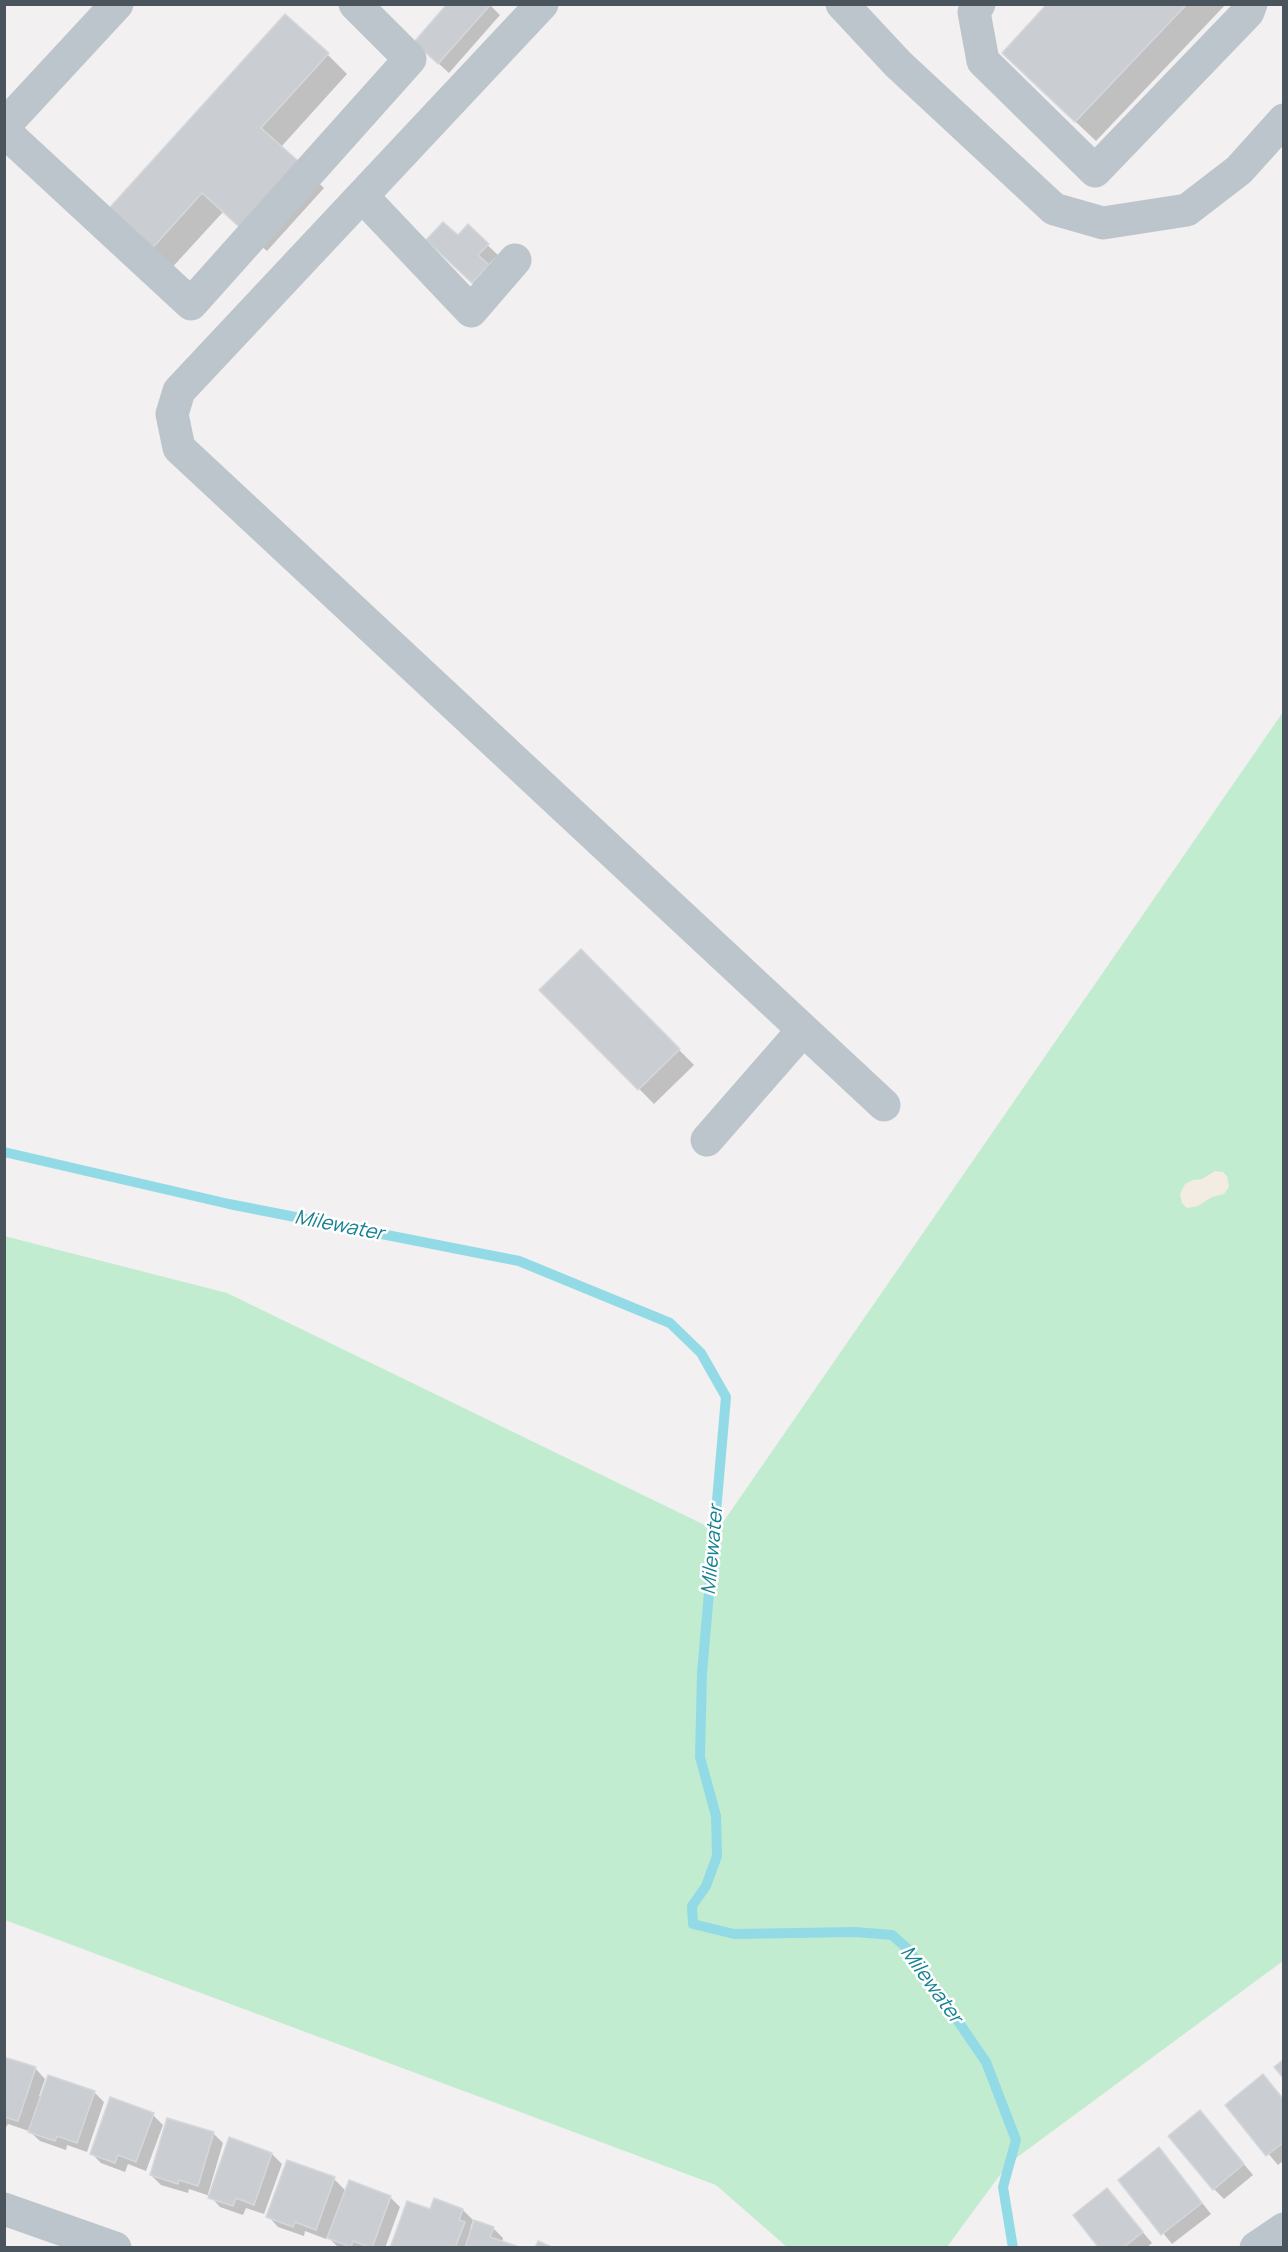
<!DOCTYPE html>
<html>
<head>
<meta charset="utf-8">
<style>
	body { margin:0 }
	#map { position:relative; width:1288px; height:2252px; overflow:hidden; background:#f2f0f0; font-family:Manrope,sans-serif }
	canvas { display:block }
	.frame { position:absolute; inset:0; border:6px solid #49545c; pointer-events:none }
</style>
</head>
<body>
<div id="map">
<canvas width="1288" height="2252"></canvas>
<div class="frame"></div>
</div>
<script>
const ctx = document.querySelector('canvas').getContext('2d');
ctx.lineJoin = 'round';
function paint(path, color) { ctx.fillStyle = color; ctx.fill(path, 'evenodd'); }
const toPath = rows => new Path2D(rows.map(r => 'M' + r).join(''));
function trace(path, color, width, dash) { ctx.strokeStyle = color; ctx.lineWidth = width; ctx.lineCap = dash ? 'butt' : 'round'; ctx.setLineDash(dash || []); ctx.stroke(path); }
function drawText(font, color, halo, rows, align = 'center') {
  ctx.font = font + ' Manrope,sans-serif'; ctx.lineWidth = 5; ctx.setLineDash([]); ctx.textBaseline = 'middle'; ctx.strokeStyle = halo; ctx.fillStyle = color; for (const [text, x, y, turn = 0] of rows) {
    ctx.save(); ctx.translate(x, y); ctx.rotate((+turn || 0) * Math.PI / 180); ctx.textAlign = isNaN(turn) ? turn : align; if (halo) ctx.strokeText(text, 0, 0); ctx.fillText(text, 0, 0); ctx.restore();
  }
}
paint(toPath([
	[1283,712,1283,1961,1008,2164,947,2247,788,2248,716,2185,5,1920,4,1236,227,1293,717,1531]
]), '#c2eccf');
paint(toPath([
	[1215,1171,1223,1172,1227,1176,1229,1187,1224,1194,1212,1197,1198,1206,1187,1208,1182,1203,1180,1194,1185,1184,1193,1180,1202,1179]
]), '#f2ece2');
paint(toPath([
	[449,4,490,5,500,15,449,73,426,52],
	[1049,4,1226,4,1096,141,1023,72],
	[327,54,347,74,281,147,324,188,267,251,223,212,167,273,125,235],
	[468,227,498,255,488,265,498,276,483,292,438,250,458,237],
	[581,951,694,1065,654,1104,542,990],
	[4,2059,35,2068,45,2079,39,2096,94,2092,104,2102,87,2152,67,2145,66,2150,40,2141,29,2131,8,2124,4,2130],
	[1284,2100,1284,2160,1278,2165,1227,2105],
	[1200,2112,1253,2175,1224,2199,1214,2189],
	[153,2115,163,2125,146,2171,128,2164,125,2172,101,2163,91,2153],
	[213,2133,223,2143,208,2194,211,2195,272,2154,282,2164,264,2214,246,2208,243,2215,220,2207,210,2196,189,2189,188,2193,161,2185,151,2175],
	[1159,2149,1211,2214,1172,2244,1120,2180],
	[334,2179,346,2191,390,2197,400,2207,385,2248,339,2248,327,2236,326,2239,305,2231,304,2236,278,2227,268,2216],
	[1107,2190,1152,2243,1146,2248,1101,2248],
	[463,2210,473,2220,470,2229,472,2231,493,2228,503,2238,502,2242,519,2248,392,2248,431,2211]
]), '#0003');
trace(toPath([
	[4,1152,229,1204,519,1261,670,1323,701,1353,726,1397,702,1673,700,1757,716,1816,717,1856,706,1886,692,1906,693,1924,734,1934,855,1932,892,1935,909,1950,986,2062,1016,2140,1003,2187,1013,2248]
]), '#92dbe6', 10);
const building = toPath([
	[447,4,491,4,438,64,414,42,447,4],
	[1047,4,1187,4,1075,122,1002,53,1047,4],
	[285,14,329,53,261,128,305,167,246,233,202,193,147,254,103,215,285,14],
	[443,222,458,235,468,224,489,244,478,255,489,265,472,283,426,240,443,222],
	[581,949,680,1049,638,1090,539,990,581,949],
	[4,2057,36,2067,18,2121,4,2117,4,2057],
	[1284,2059,1284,2079,1274,2067,1284,2059],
	[1263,2074,1284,2100,1284,2142,1266,2156,1225,2105,1263,2074],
	[48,2075,95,2091,77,2143,57,2136,55,2141,28,2132,48,2075],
	[110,2097,154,2113,136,2162,118,2155,115,2163,90,2154,110,2097],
	[1200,2110,1244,2164,1213,2190,1168,2136,1200,2110],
	[167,2118,214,2132,198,2186,179,2180,178,2184,150,2175,167,2118],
	[229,2137,272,2153,254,2205,236,2198,233,2206,208,2198,229,2137],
	[1159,2147,1202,2203,1161,2235,1118,2180,1159,2147],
	[287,2160,335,2177,316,2230,295,2222,293,2227,266,2217,287,2160],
	[349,2180,391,2196,372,2248,353,2241,351,2247,327,2238,349,2180],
	[1107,2188,1143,2232,1123,2248,1099,2248,1073,2215,1107,2188],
	[434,2198,463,2209,459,2220,465,2222,455,2248,390,2248,407,2201,430,2209,434,2198],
	[474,2220,494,2227,490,2237,522,2248,465,2248,474,2220],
	[538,2241,554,2248,535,2248,538,2241]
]);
paint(building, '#cacdd2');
trace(building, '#d4d7db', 1.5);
trace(toPath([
	[542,4,179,391,172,414,179,448,884,1105],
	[842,4,898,64,1054,209,1103,223,1187,210,1239,170,1284,120],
	[979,4,974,12,983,61,1095,171,1248,12,1251,4],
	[4,126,117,4],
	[4,131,191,304,410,59,355,4],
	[362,196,471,311,515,260],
	[707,1140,803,1030],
	[4,2209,115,2248],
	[1256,2248,1284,2229]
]), '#bcc5cb', 33);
drawText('italic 20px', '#168293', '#fff', [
	["Milewater",339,1226,11],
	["Milewater",713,1550,-85],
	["Milewater",931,1985,54]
]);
</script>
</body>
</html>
